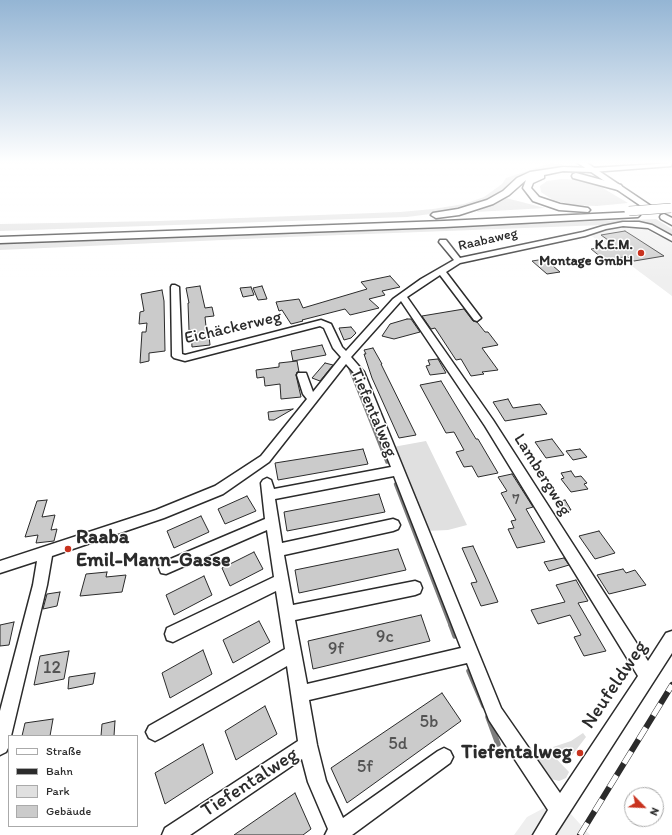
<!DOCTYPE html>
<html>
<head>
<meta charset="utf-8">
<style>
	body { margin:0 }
	#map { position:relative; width:672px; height:835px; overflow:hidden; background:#fff; font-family:Itim,sans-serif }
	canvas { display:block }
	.legend { position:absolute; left:8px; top:735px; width:130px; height:92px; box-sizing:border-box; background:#fff; border:1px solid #aaa; margin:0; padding:5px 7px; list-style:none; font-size:12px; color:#2b2b2b }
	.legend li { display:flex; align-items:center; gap:8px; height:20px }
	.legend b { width:20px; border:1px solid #aaa }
	.north { position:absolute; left:624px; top:787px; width:40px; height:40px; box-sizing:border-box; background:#fff; border:1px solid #aaa; border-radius:50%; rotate:114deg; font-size:11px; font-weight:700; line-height:16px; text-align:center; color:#2b2b2b }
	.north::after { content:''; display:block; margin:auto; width:14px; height:18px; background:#c8321e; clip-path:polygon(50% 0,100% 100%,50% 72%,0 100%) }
</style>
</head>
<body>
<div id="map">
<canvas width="672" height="835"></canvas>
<ul class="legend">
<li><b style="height:5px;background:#fff"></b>Straße</li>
<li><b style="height:5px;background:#2b2b2b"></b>Bahn</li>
<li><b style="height:11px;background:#e0e0e0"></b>Park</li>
<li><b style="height:11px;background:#cbcbcb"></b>Gebäude</li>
</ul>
<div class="north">N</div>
</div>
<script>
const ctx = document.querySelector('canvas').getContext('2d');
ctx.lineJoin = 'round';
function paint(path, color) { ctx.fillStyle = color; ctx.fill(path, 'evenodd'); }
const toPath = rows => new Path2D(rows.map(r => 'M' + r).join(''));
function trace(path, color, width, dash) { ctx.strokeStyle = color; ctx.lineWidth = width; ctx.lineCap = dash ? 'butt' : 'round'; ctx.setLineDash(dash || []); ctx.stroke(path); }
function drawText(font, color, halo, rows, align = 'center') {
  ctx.font = font + ' Itim,sans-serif'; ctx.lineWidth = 3; ctx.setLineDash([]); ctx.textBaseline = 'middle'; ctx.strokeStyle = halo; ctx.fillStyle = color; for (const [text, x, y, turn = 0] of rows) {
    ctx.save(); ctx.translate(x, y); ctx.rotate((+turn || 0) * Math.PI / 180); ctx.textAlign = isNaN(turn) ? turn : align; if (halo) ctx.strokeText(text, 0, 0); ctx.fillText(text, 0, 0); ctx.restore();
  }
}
paint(toPath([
	[632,225,646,226,645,228,657,236,663,236,672,244,672,296,589,234,611,228],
	[544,808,570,813,590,835,514,835,527,817]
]), '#efefef');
paint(toPath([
	[551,163,563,164,559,167,531,172,520,176,493,198,473,206,438,213,407,217,0,231,0,224,159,221,400,212,433,209,464,204,484,197,502,184,506,178],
	[562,179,582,180,596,184,628,203,597,206,573,205,553,200,541,192,540,186,547,181],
	[506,198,545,208,476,212],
	[656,219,672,229,672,237,643,223,630,220],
	[622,220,624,223,603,225,289,237,0,250,0,244],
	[426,441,467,525,448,530,427,531,393,447],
	[583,733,586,737,567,762,553,747,571,741],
	[546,748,569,772,566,778,559,781,551,779,542,772,528,753,535,749]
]), '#e0e0e0');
trace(toPath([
	[349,366,387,462]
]), '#7e7e7e', 3.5);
trace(toPath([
	[396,484,451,626]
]), '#7e7e7e', 4.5);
trace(toPath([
	[451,625,455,636],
	[469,671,484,706],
	[488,717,498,744]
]), '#7e7e7e', 5.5);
const building = toPath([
	[625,231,633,236,664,256,634,261,626,256,607,262,591,249,615,245,601,235,625,231],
	[545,259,560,272,547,274,532,261,545,259],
	[390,276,400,287,382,291,385,295,369,299,379,308,350,315,345,309,302,320,303,321,291,324,282,310,279,311,276,302,299,299,303,308,367,289,361,282,390,276],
	[200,286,205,308,212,307,214,316,205,317,207,336,209,336,210,345,192,347,191,330,189,330,188,303,189,303,186,288,200,286],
	[262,286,267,299,258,300,253,288,262,286],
	[251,287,254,295,243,297,240,288,251,287],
	[162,290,164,301,165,351,149,353,149,361,140,363,142,332,146,332,147,323,139,324,140,312,144,311,141,294,162,290],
	[464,309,473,321,477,322,485,332,488,332,498,345,482,348,498,370,482,372,484,374,471,376,461,359,456,360,435,328,431,329,422,316,464,309],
	[407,319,411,319,420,332,394,339,382,336,390,324,407,319],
	[351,327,356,333,351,338,344,340,339,328,351,327],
	[322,345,326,355,293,361,291,351,322,345],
	[373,348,382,364,381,364,416,435,399,438,372,378,364,354,366,354,364,350,373,348],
	[438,359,446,373,430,375,426,366,430,365,428,360,438,359],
	[297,361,299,372,297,372,296,375,301,397,281,399,280,384,265,386,264,377,257,378,256,370,279,367,279,363,297,361],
	[325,363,333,365,320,381,312,378,325,363],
	[441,381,476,439,478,439,498,473,478,477,472,466,464,467,456,452,464,450,454,432,446,433,420,385,441,381],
	[508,399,513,408,540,404,547,414,505,421,493,402,508,399],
	[293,409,274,420,269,420,268,412,293,409],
	[552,439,564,455,546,458,535,442,552,439],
	[363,449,368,464,278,480,275,463,363,449],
	[580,449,587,457,573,460,566,451,580,449],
	[571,471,575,477,581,476,587,483,584,484,588,489,571,492,561,479,564,478,561,473,571,471],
	[512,474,533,507,526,509,545,542,517,548,508,529,514,528,511,521,516,520,501,493,507,491,498,477,512,474],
	[379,494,385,512,287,531,284,512,379,494],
	[247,496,256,511,225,524,218,509,247,496],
	[47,500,42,517,55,515,51,530,57,529,54,541,36,543,38,535,25,537,37,501,47,500],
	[565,500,571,510,561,511,555,502,565,500],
	[201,516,209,532,174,548,167,531,201,516],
	[599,531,615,553,595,559,579,536,599,531],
	[473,546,488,579,498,602,481,606,471,583,477,582,462,548,473,546],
	[398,549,406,570,299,593,295,570,398,549],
	[254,552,263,569,230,586,222,568,254,552],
	[564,558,569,565,549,571,544,562,564,558],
	[623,569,626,573,635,570,646,585,609,594,597,575,623,569],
	[107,572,106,577,126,575,122,592,80,596,86,574,107,572],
	[204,576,212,595,174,615,166,595,204,576],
	[576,580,588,601,578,603,606,651,584,656,574,637,581,635,570,615,538,624,531,610,565,602,556,585,576,580],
	[60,592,57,606,43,609,47,594,60,592],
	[421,615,430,641,313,669,308,641,421,615],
	[259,621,270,642,233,663,223,640,259,621],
	[14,622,9,645,0,646,0,625,14,622],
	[203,650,212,674,170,698,162,673,203,650],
	[69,651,64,679,34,685,40,656,69,651],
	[95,673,93,684,68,689,69,677,95,673],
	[442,693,461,721,347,803,331,768,442,693],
	[265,706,277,734,236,760,225,731,265,706],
	[53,719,50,736,22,736,25,723,53,719],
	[115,721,114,736,101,736,102,724,115,721],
	[203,744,213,773,165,804,155,773,203,744],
	[295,793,311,829,303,835,234,835,295,793]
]);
paint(building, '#cbcbcb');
trace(building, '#2b2b2b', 1);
const minor = toPath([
	[672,163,671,166,592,172,589,170,592,168,672,163],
	[623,222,639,222,652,225,672,236,672,241,648,228,623,226,606,229,585,236,460,263,446,272,481,318,477,321,474,320,440,275,407,297,493,420,648,661,666,633,672,631,672,653,555,835,533,835,548,810,489,720,467,663,309,700,317,745,326,781,343,818,438,751,444,748,450,751,453,757,450,763,352,835,325,835,328,829,308,782,302,759,190,835,162,835,165,828,298,741,287,666,161,738,155,741,149,738,146,732,149,726,285,649,276,591,173,642,167,640,165,634,167,628,274,577,267,530,166,574,161,573,159,568,161,563,265,519,261,483,263,480,267,478,271,480,274,489,391,467,354,373,346,364,269,462,223,494,164,518,52,556,47,585,11,736,9,736,9,746,6,752,0,755,0,711,33,585,37,561,0,573,0,561,156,510,215,486,261,456,307,399,303,394,297,375,298,373,306,373,313,392,341,357,333,348,324,328,320,326,185,361,174,358,172,356,171,287,172,285,175,285,179,287,182,354,185,355,321,320,331,324,342,347,346,351,393,299,421,279,454,260,439,242,440,240,446,240,460,258,583,232,603,226,623,222],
	[401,301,485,426,638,676,560,793,501,708,364,372,351,357,401,301],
	[394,476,461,648,307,684,295,620,415,595,420,593,422,588,420,583,415,581,293,605,284,555,393,531,398,529,400,525,398,521,393,519,282,543,275,499,394,476]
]);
const major = toPath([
	[578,163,587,163,651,206,647,208,644,208,578,163],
	[664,214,672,218,672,225,661,219,660,217,661,215,664,214]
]);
const highway = toPath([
	[563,167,592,168,596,170,592,172,563,171,544,175,544,178,533,183,531,188,539,197,560,204,588,208,590,210,588,212,559,210,533,201,523,188,526,180,509,195,493,204,459,215,436,218,431,215,433,213,458,209,487,200,503,191,517,178,530,172,563,167],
	[576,173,621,185,622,187,618,190,573,178,572,176,573,174,576,173],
	[635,212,638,213,640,215,638,217,444,227,0,243,0,237,444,221,635,212]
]);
trace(minor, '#2b2b2b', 3);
trace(major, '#2b2b2b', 3);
trace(highway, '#2b2b2b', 3);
paint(minor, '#fff');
paint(major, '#fff');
paint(highway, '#fff');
const rail = toPath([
	[580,835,672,685]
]);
trace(rail, '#2b2b2b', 6);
trace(rail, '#fff', 5, [14]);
const highwayBridge = toPath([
	[629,211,671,208]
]);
trace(highwayBridge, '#2b2b2b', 10, []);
trace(highwayBridge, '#fff', 9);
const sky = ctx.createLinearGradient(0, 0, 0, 280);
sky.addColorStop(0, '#94b5d4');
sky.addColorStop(0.58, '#fff');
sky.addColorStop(1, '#ffffff00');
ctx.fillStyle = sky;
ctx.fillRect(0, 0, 672, 280);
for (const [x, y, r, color] of [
	[641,253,4,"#c8321e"],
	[68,549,4,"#c8321e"],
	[580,753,4,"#c8321e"]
]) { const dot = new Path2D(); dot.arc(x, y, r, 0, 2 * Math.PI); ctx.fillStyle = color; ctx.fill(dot); trace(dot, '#fff', 1.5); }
drawText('14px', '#2b2b2b', '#fff', [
	["Raabaweg",488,240,-13]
]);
drawText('bold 14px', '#2b2b2b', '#fff', [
	["K.E.M.",633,245],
	["Montage GmbH",633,261]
], 'right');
drawText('15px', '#535353', null, [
	["7",516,500]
]);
drawText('17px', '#2b2b2b', '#fff', [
	["Eichäckerweg",233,328,-13],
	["Tiefentalweg",373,413,67],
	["Lambergweg",542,475,58]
]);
drawText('18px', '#535353', null, [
	["9c",385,637],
	["9f",336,649],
	["12",52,668],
	["5b",429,722],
	["5d",398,744],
	["5f",365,767]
]);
drawText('bold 20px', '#2b2b2b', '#fff', [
	["Raaba",76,538],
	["Emil-Mann-Gasse",76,561],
	["Tiefentalweg",572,753,"right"]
], 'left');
drawText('20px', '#2b2b2b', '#fff', [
	["Neufeldweg",615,685,-56],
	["Tiefentalweg",250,783,-33]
]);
</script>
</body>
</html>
